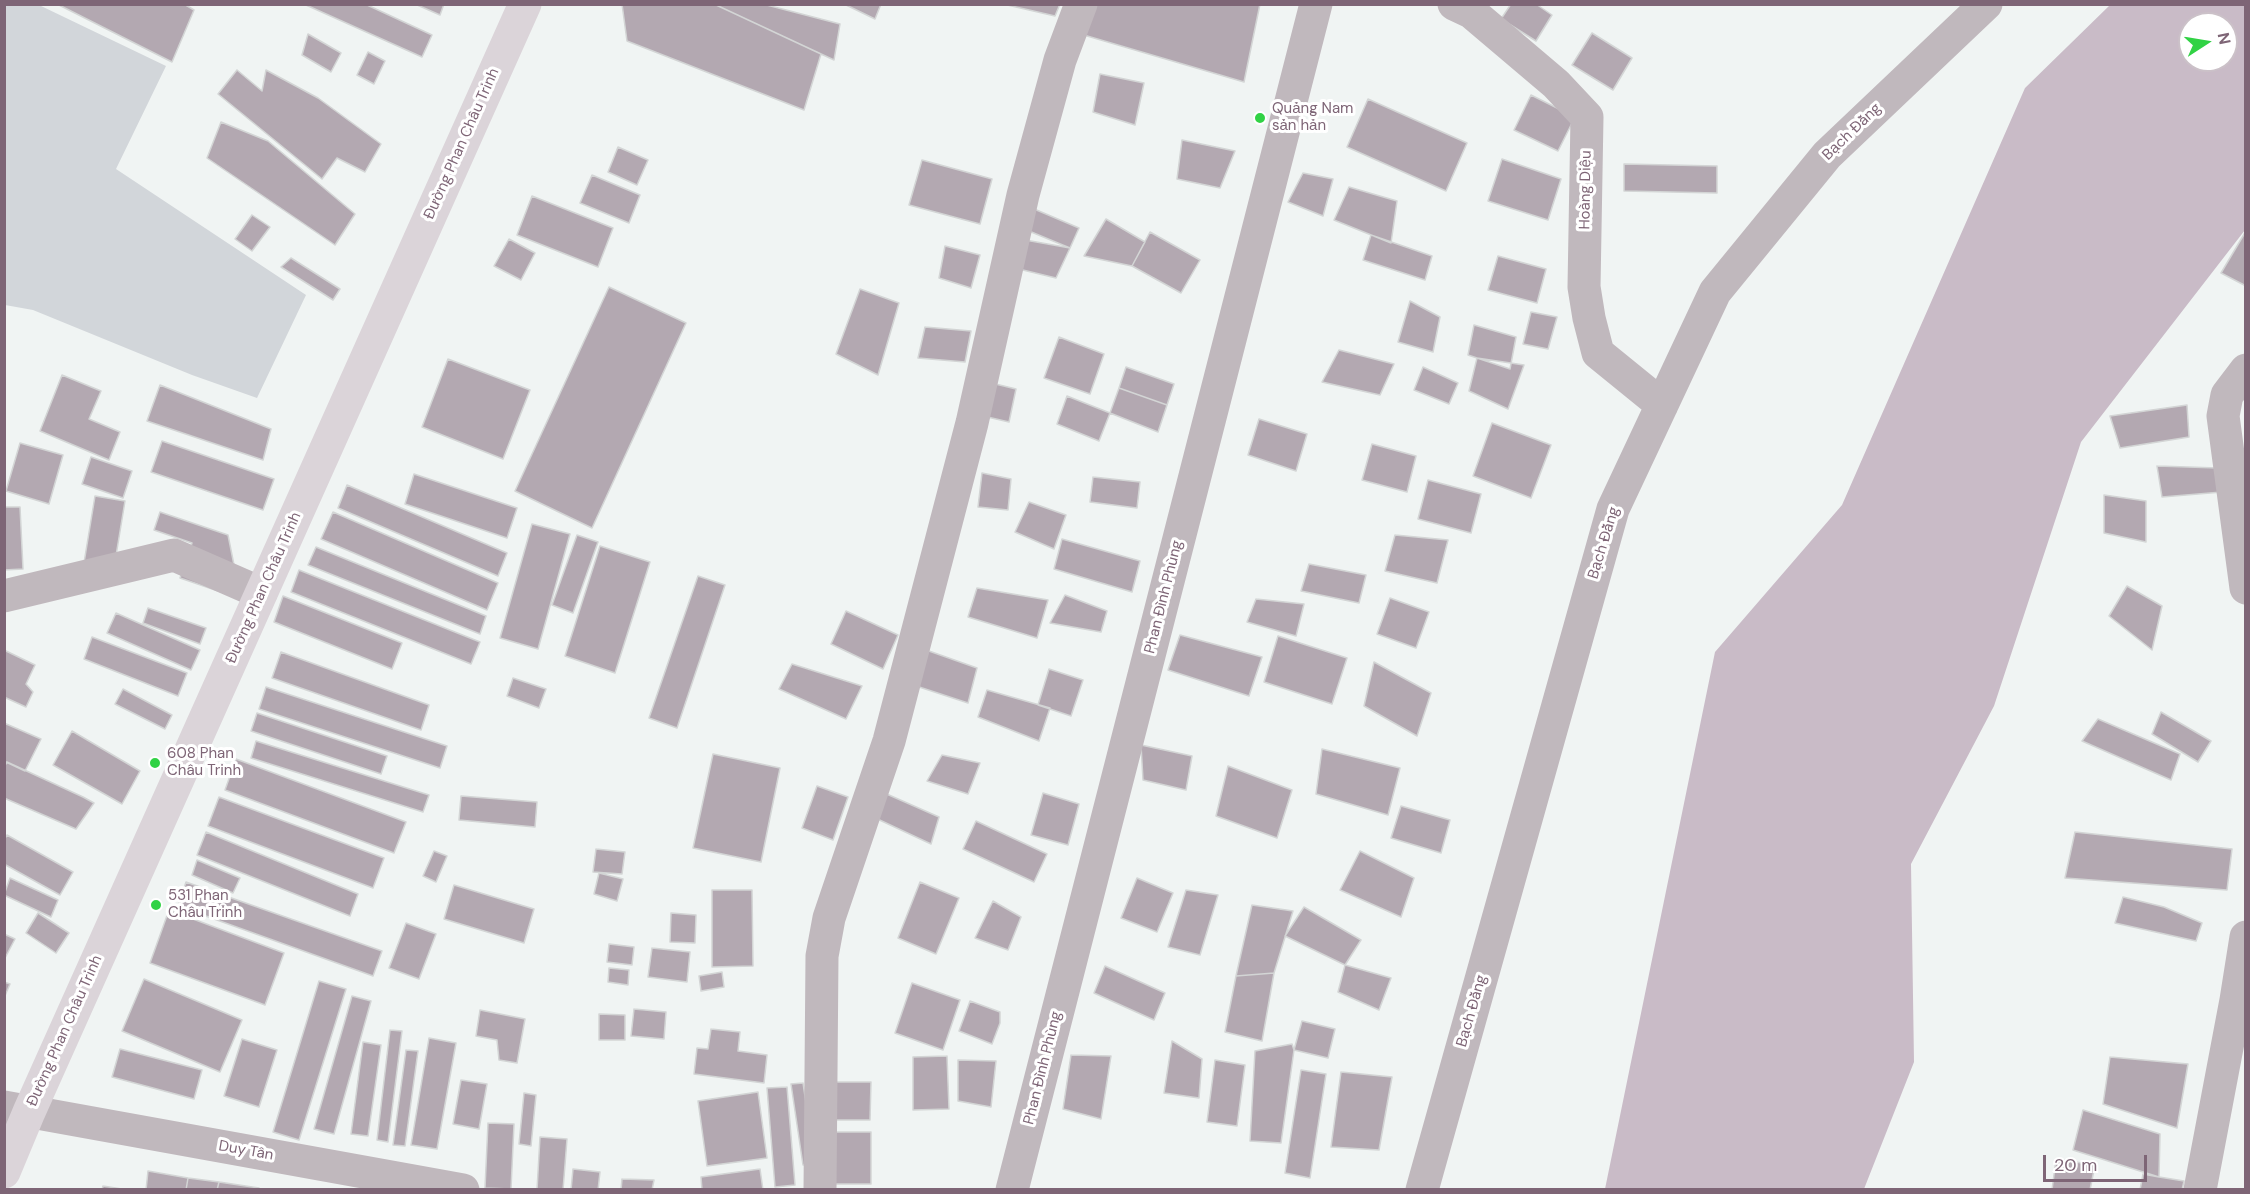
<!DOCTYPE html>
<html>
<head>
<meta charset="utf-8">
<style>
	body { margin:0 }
	#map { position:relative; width:2250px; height:1194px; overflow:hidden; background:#f0f4f3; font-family:"DM Sans",sans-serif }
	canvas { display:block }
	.frame { position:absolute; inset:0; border:6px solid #7e6576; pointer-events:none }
	.north { position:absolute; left:2178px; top:12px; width:60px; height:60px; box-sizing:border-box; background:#fff; border:2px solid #cbc1c8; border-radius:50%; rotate:78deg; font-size:16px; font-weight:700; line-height:24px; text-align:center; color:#7e6576 }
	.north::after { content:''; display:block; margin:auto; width:21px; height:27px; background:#31d245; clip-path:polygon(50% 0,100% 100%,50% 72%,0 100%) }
	.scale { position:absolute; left:2043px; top:1155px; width:104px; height:27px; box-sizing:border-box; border:3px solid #7e6576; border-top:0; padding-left:8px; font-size:18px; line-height:21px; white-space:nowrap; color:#7e6576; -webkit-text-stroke:4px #fff; paint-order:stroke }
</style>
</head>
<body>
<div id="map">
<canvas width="2250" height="1194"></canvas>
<div class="frame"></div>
<div class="north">N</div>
<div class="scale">20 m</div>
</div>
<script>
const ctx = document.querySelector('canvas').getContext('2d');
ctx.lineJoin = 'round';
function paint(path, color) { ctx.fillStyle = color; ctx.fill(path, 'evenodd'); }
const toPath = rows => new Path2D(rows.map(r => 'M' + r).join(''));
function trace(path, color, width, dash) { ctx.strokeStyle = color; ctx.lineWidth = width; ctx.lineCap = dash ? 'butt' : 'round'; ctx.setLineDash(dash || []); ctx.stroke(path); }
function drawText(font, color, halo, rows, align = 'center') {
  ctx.font = font + ' "DM Sans",sans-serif'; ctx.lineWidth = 6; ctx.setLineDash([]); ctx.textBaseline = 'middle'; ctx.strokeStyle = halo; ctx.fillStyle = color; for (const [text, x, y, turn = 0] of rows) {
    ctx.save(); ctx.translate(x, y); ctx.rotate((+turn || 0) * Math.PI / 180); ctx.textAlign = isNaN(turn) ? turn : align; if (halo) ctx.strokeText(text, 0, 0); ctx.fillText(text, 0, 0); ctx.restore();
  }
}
paint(toPath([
	[4,5,39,5,166,66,116,169,306,295,257,398,192,375,33,310,5,305]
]), '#d2d6da');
paint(toPath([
	[2110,5,2245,5,2245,230,2081,442,1994,706,1911,864,1914,1062,1864,1189,1605,1189,1715,652,1842,505,2025,88],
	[2190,24,2226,24,2226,60,2190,60]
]), '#c9bbc7');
const building = toPath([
	[57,4,184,4,194,10,172,62,57,4],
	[365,4,432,35,422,57,306,5,365,4],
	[415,4,444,4,440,15,415,4],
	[622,4,714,4,821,54,804,110,627,41,622,4],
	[714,4,763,4,840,24,834,60,714,4],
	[844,4,881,4,875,19,844,4],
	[1003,4,1060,4,1055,16,1003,4],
	[1086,4,1260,4,1244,82,1077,33,1086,4],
	[1511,4,1536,4,1552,15,1536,41,1501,19,1511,4],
	[1592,33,1632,58,1613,90,1572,65,1592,33],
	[308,34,341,53,331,72,302,55,308,34],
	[368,52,385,61,374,84,357,75,368,52],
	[237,70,262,91,266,70,318,98,381,144,365,172,337,158,322,179,218,94,237,70],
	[1100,74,1144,83,1135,125,1093,112,1100,74],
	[1531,95,1575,117,1558,151,1514,130,1531,95],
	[1368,99,1467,143,1446,191,1347,147,1368,99],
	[221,122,268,141,355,214,335,245,207,158,221,122],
	[1182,140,1235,151,1220,188,1177,179,1182,140],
	[618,147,648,160,637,185,608,172,618,147],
	[1502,159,1561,179,1548,220,1488,201,1502,159],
	[922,160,992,179,980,224,909,205,922,160],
	[1624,164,1717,166,1717,193,1624,191,1624,164],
	[1303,173,1333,179,1323,216,1288,202,1303,173],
	[592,175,640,195,629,223,580,203,592,175],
	[1349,187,1397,201,1391,243,1334,220,1349,187],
	[532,196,613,228,598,267,517,235,532,196],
	[1020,203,1079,228,1070,248,1012,224,1020,203],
	[252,215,270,227,252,251,235,239,252,215],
	[1106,219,1145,242,1132,266,1084,256,1106,219],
	[2246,231,2246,286,2221,273,2246,231],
	[1150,232,1200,260,1181,293,1132,266,1150,232],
	[1371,235,1432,256,1425,280,1363,260,1371,235],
	[1014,238,1070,248,1056,278,998,264,1014,238],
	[509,239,535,253,521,280,494,266,509,239],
	[945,246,980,255,971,288,939,278,945,246],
	[1498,256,1546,269,1537,303,1488,290,1498,256],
	[291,258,340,289,333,300,281,267,291,258],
	[609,287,686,323,592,528,515,491,609,287],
	[860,289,899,303,878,375,836,354,860,289],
	[1410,301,1440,317,1433,352,1398,342,1410,301],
	[1531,312,1557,317,1548,349,1523,344,1531,312],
	[1474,325,1516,337,1510,369,1468,355,1474,325],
	[925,327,971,331,965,362,918,358,925,327],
	[1059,337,1104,354,1090,394,1044,378,1059,337],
	[1339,350,1394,364,1380,395,1322,382,1339,350],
	[1477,358,1524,365,1508,409,1469,391,1477,358],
	[448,359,530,390,503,459,422,427,448,359],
	[1126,367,1174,384,1167,405,1119,388,1126,367],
	[1423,367,1458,383,1449,404,1414,390,1423,367],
	[62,375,101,391,89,419,120,432,109,460,40,431,62,375],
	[975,379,1016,389,1009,422,966,412,975,379],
	[160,385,271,429,263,460,147,421,160,385],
	[1119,388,1167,405,1158,432,1110,413,1119,388],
	[1067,396,1110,413,1099,441,1057,424,1067,396],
	[2187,405,2189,437,2120,448,2110,416,2187,405],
	[1259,419,1307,434,1296,471,1248,455,1259,419],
	[1492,423,1551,445,1531,498,1473,476,1492,423],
	[162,441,274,479,263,510,151,472,162,441],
	[20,443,63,455,49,504,6,491,20,443],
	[1372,444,1416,456,1407,492,1362,480,1372,444],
	[91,457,132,471,123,498,82,484,91,457],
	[2157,466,2218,468,2222,492,2162,497,2157,466],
	[982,473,1011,479,1008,510,978,507,982,473],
	[414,474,517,508,507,538,405,504,414,474],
	[1093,477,1140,482,1137,508,1090,502,1093,477],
	[1428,480,1481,494,1471,533,1418,519,1428,480],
	[347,485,507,553,498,576,338,508,347,485],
	[2104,495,2146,501,2146,542,2104,533,2104,495],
	[95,496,125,501,112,580,82,575,95,496],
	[1029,502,1066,515,1054,549,1015,532,1029,502],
	[4,507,20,507,23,569,4,570,4,507],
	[160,512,228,535,234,565,224,593,180,578,192,543,154,530,160,512],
	[333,512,498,583,487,610,321,539,333,512],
	[532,524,570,534,538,649,500,638,532,524],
	[577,535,598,542,573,613,552,605,577,535],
	[1395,535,1448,540,1437,583,1385,571,1395,535],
	[1062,539,1140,561,1132,592,1054,569,1062,539],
	[600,546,650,562,615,673,565,656,600,546],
	[316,547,486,616,480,634,308,565,316,547],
	[1309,564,1366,575,1359,603,1301,591,1309,564],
	[299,570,480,642,471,664,291,592,299,570],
	[698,576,725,585,677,728,649,718,698,576],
	[2127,586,2162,606,2152,650,2109,616,2127,586],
	[977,588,1048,600,1037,638,968,617,977,588],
	[1065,595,1107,611,1101,632,1050,623,1065,595],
	[283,596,402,643,392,669,274,622,283,596],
	[1390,598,1429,612,1416,648,1377,634,1390,598],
	[1256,599,1304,604,1296,636,1247,622,1256,599],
	[148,608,206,628,200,644,143,623,148,608],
	[846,611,898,635,883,669,831,644,846,611],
	[116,613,200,650,191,670,107,633,116,613],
	[1180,635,1262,657,1249,696,1168,670,1180,635],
	[1278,636,1347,658,1332,704,1264,682,1278,636],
	[92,637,187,673,178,696,84,659,92,637],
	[912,645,977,668,968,703,904,682,912,645],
	[4,650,35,665,26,684,33,692,26,707,4,697,4,650],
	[281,652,429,705,421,730,272,678,281,652],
	[1374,662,1431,693,1417,736,1364,706,1374,662],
	[792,664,862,686,846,719,779,689,792,664],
	[1049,669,1083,680,1071,716,1038,705,1049,669],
	[513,678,546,689,539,708,507,696,513,678],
	[266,687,447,746,440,768,259,709,266,687],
	[123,689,172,715,165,729,115,704,123,689],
	[987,690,1050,708,1039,741,978,717,987,690],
	[2161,712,2211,741,2198,762,2152,734,2161,712],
	[257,713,387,756,381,774,251,731,257,713],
	[2098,719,2180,754,2171,780,2082,741,2098,719],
	[4,723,41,739,25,771,4,761,4,723],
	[72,731,140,771,122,804,53,765,72,731],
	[256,741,429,795,423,812,251,758,256,741],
	[1141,745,1192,756,1186,790,1143,780,1141,745],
	[1322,749,1400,768,1388,815,1316,794,1322,749],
	[713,754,780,768,761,862,693,848,713,754],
	[942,755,980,763,968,794,927,781,942,755],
	[236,759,406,822,394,853,225,790,236,759],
	[7,762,83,797,94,803,76,829,4,798,4,767,7,762],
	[1228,766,1292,790,1277,838,1216,816,1228,766],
	[817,786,848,797,833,840,802,828,817,786],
	[873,788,939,817,931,844,856,809,873,788],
	[1043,793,1079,804,1068,845,1031,835,1043,793],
	[461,796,537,802,535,827,459,820,461,796],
	[219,797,384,858,373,888,208,826,219,797],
	[1401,806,1450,820,1441,853,1391,838,1401,806],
	[976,821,1047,854,1034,882,963,849,976,821],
	[206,832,358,894,350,916,197,855,206,832],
	[2075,832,2232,849,2227,890,2065,878,2075,832],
	[7,835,73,872,60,895,4,864,4,840,7,835],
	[596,849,625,852,622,874,593,872,596,849],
	[434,851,447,856,436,882,423,876,434,851],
	[1360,851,1414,878,1401,917,1340,890,1360,851],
	[197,860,240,878,233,893,192,875,197,860],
	[599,873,623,879,617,901,594,894,599,873],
	[10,878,58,900,51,917,4,895,10,878],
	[1137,878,1173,893,1157,932,1121,918,1137,878],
	[186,882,382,951,373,976,178,906,186,882],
	[920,882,959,898,936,954,898,938,920,882],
	[454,885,534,909,524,943,444,919,454,885],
	[712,890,752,890,753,966,712,967,712,890],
	[1186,890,1218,895,1200,955,1168,947,1186,890],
	[2123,897,2164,907,2202,923,2196,941,2115,923,2123,897],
	[993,901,1021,917,1008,950,975,938,993,901],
	[1252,905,1293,911,1274,973,1236,976,1252,905],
	[1304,907,1361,940,1345,965,1285,936,1304,907],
	[169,910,284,953,265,1005,150,963,169,910],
	[38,913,69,933,56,953,26,933,38,913],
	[671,913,696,915,695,943,670,942,671,913],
	[406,923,436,934,419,979,389,968,406,923],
	[4,934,15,939,5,958,4,958,4,934],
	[609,944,634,947,632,965,607,962,609,944],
	[652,948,690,952,687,982,648,977,652,948],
	[1345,965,1391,978,1379,1010,1338,992,1345,965],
	[1105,966,1165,993,1154,1020,1094,993,1105,966],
	[609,968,629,970,628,985,608,982,609,968],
	[722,972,724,987,701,991,699,976,722,972],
	[1274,973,1262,1041,1225,1032,1236,976,1274,973],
	[144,979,242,1020,220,1072,122,1031,144,979],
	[319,981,346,989,299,1140,273,1132,319,981],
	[4,982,10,984,4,998,4,982],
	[912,983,960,1000,943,1050,895,1033,912,983],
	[352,996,371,1001,334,1134,314,1129,352,996],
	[970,1001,1000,1012,1000,1023,992,1044,959,1031,970,1001],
	[634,1009,666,1012,664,1039,631,1036,634,1009],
	[480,1010,525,1019,517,1063,499,1060,497,1040,476,1036,480,1010],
	[599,1014,625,1015,625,1040,599,1040,599,1014],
	[1302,1021,1335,1029,1328,1058,1294,1050,1302,1021],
	[711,1029,740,1032,738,1051,767,1055,764,1083,694,1074,697,1048,708,1049,711,1029],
	[390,1030,402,1031,388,1142,377,1140,390,1030],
	[429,1038,456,1043,437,1149,411,1145,429,1038],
	[242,1039,277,1050,259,1107,224,1096,242,1039],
	[1172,1041,1202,1059,1199,1098,1164,1093,1172,1041],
	[363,1042,381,1045,368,1136,351,1134,363,1042],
	[1292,1044,1294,1050,1281,1143,1250,1141,1255,1051,1292,1044],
	[120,1049,202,1070,194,1099,112,1077,120,1049],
	[406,1050,418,1051,405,1146,393,1145,406,1050],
	[1071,1055,1111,1056,1101,1119,1063,1109,1071,1055],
	[947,1056,949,1109,913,1110,913,1057,947,1056],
	[2110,1057,2188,1064,2177,1128,2103,1104,2110,1057],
	[958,1060,996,1061,991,1107,958,1101,958,1060],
	[1215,1060,1245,1065,1237,1126,1207,1122,1215,1060],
	[1301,1070,1326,1074,1310,1178,1285,1173,1301,1070],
	[1341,1072,1392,1077,1379,1150,1331,1147,1341,1072],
	[461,1080,487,1084,479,1129,453,1124,461,1080],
	[833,1082,871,1082,870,1120,833,1120,833,1082],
	[803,1083,815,1164,803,1165,791,1084,803,1083],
	[787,1087,795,1185,775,1187,767,1088,787,1087],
	[758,1092,767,1158,707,1166,698,1101,758,1092],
	[524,1093,536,1095,531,1146,519,1144,524,1093],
	[2083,1110,2160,1134,2159,1177,2073,1150,2083,1110],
	[488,1123,514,1124,511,1189,485,1188,488,1123],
	[835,1132,871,1132,871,1184,835,1184,835,1132],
	[540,1137,567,1139,563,1190,537,1190,540,1137],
	[2056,1159,2095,1165,2090,1190,2052,1190,2056,1159],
	[573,1169,600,1172,598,1190,571,1190,573,1169],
	[760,1169,763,1190,702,1190,701,1177,760,1169],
	[148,1171,188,1178,186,1190,146,1190,148,1171],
	[2143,1174,2159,1177,2184,1181,2182,1190,2140,1190,2143,1174],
	[188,1178,219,1182,217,1190,186,1190,188,1178],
	[622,1179,654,1180,652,1190,621,1190,622,1179],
	[219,1182,259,1188,258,1190,217,1190,219,1182],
	[103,1186,128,1190,102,1190,103,1186]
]);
paint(building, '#b3a8b1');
trace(building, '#d3d5d5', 1.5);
trace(toPath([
	[1454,4,1471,12,1556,84,1587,117,1584,287,1589,318,1598,353,1662,405],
	[2246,370,2227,395,2223,416,2246,588],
	[4,596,174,555,261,593],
	[4,1107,463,1190],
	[820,1190,822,956,829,918,889,741,972,423,1023,195,1060,60,1081,4],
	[1012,1190,1316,4],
	[1422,1190,1613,509,1715,292,1827,155,1986,4],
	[2200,1190,2236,1000,2246,937]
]), '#c0b8bd', 33);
trace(toPath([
	[4,1172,29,1112,525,4]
]), '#dbd4d9', 33);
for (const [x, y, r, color] of [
	[1260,118,6,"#31d245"],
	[155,763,6,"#31d245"],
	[156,905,6,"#31d245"]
]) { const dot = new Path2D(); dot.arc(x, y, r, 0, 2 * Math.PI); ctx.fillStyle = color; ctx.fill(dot); trace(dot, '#fff', 2); }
drawText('15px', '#7e6576', '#fff', [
	["Quảng Nam",1272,109],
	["sản hản",1272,126],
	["608 Phan",167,754],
	["Châu Trinh",167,771],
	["531 Phan",168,896],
	["Châu Trinh",168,913]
], 'left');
drawText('15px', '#7e6576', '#fff', [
	["Bạch Đằng",1852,132,-44],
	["Đường Phan Châu Trinh",462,144,-66],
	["Hoàng Diệu",1586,190,-89],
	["Bạch Đằng",1604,543,-73],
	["Đường Phan Châu Trinh",264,588,-66],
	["Phan Đình Phùng",1164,597,-76],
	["Bạch Đằng",1472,1011,-74],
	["Đường Phan Châu Trinh",65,1031,-66],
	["Phan Đình Phùng",1043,1068,-76],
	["Duy Tân",246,1151,10]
]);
</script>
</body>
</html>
